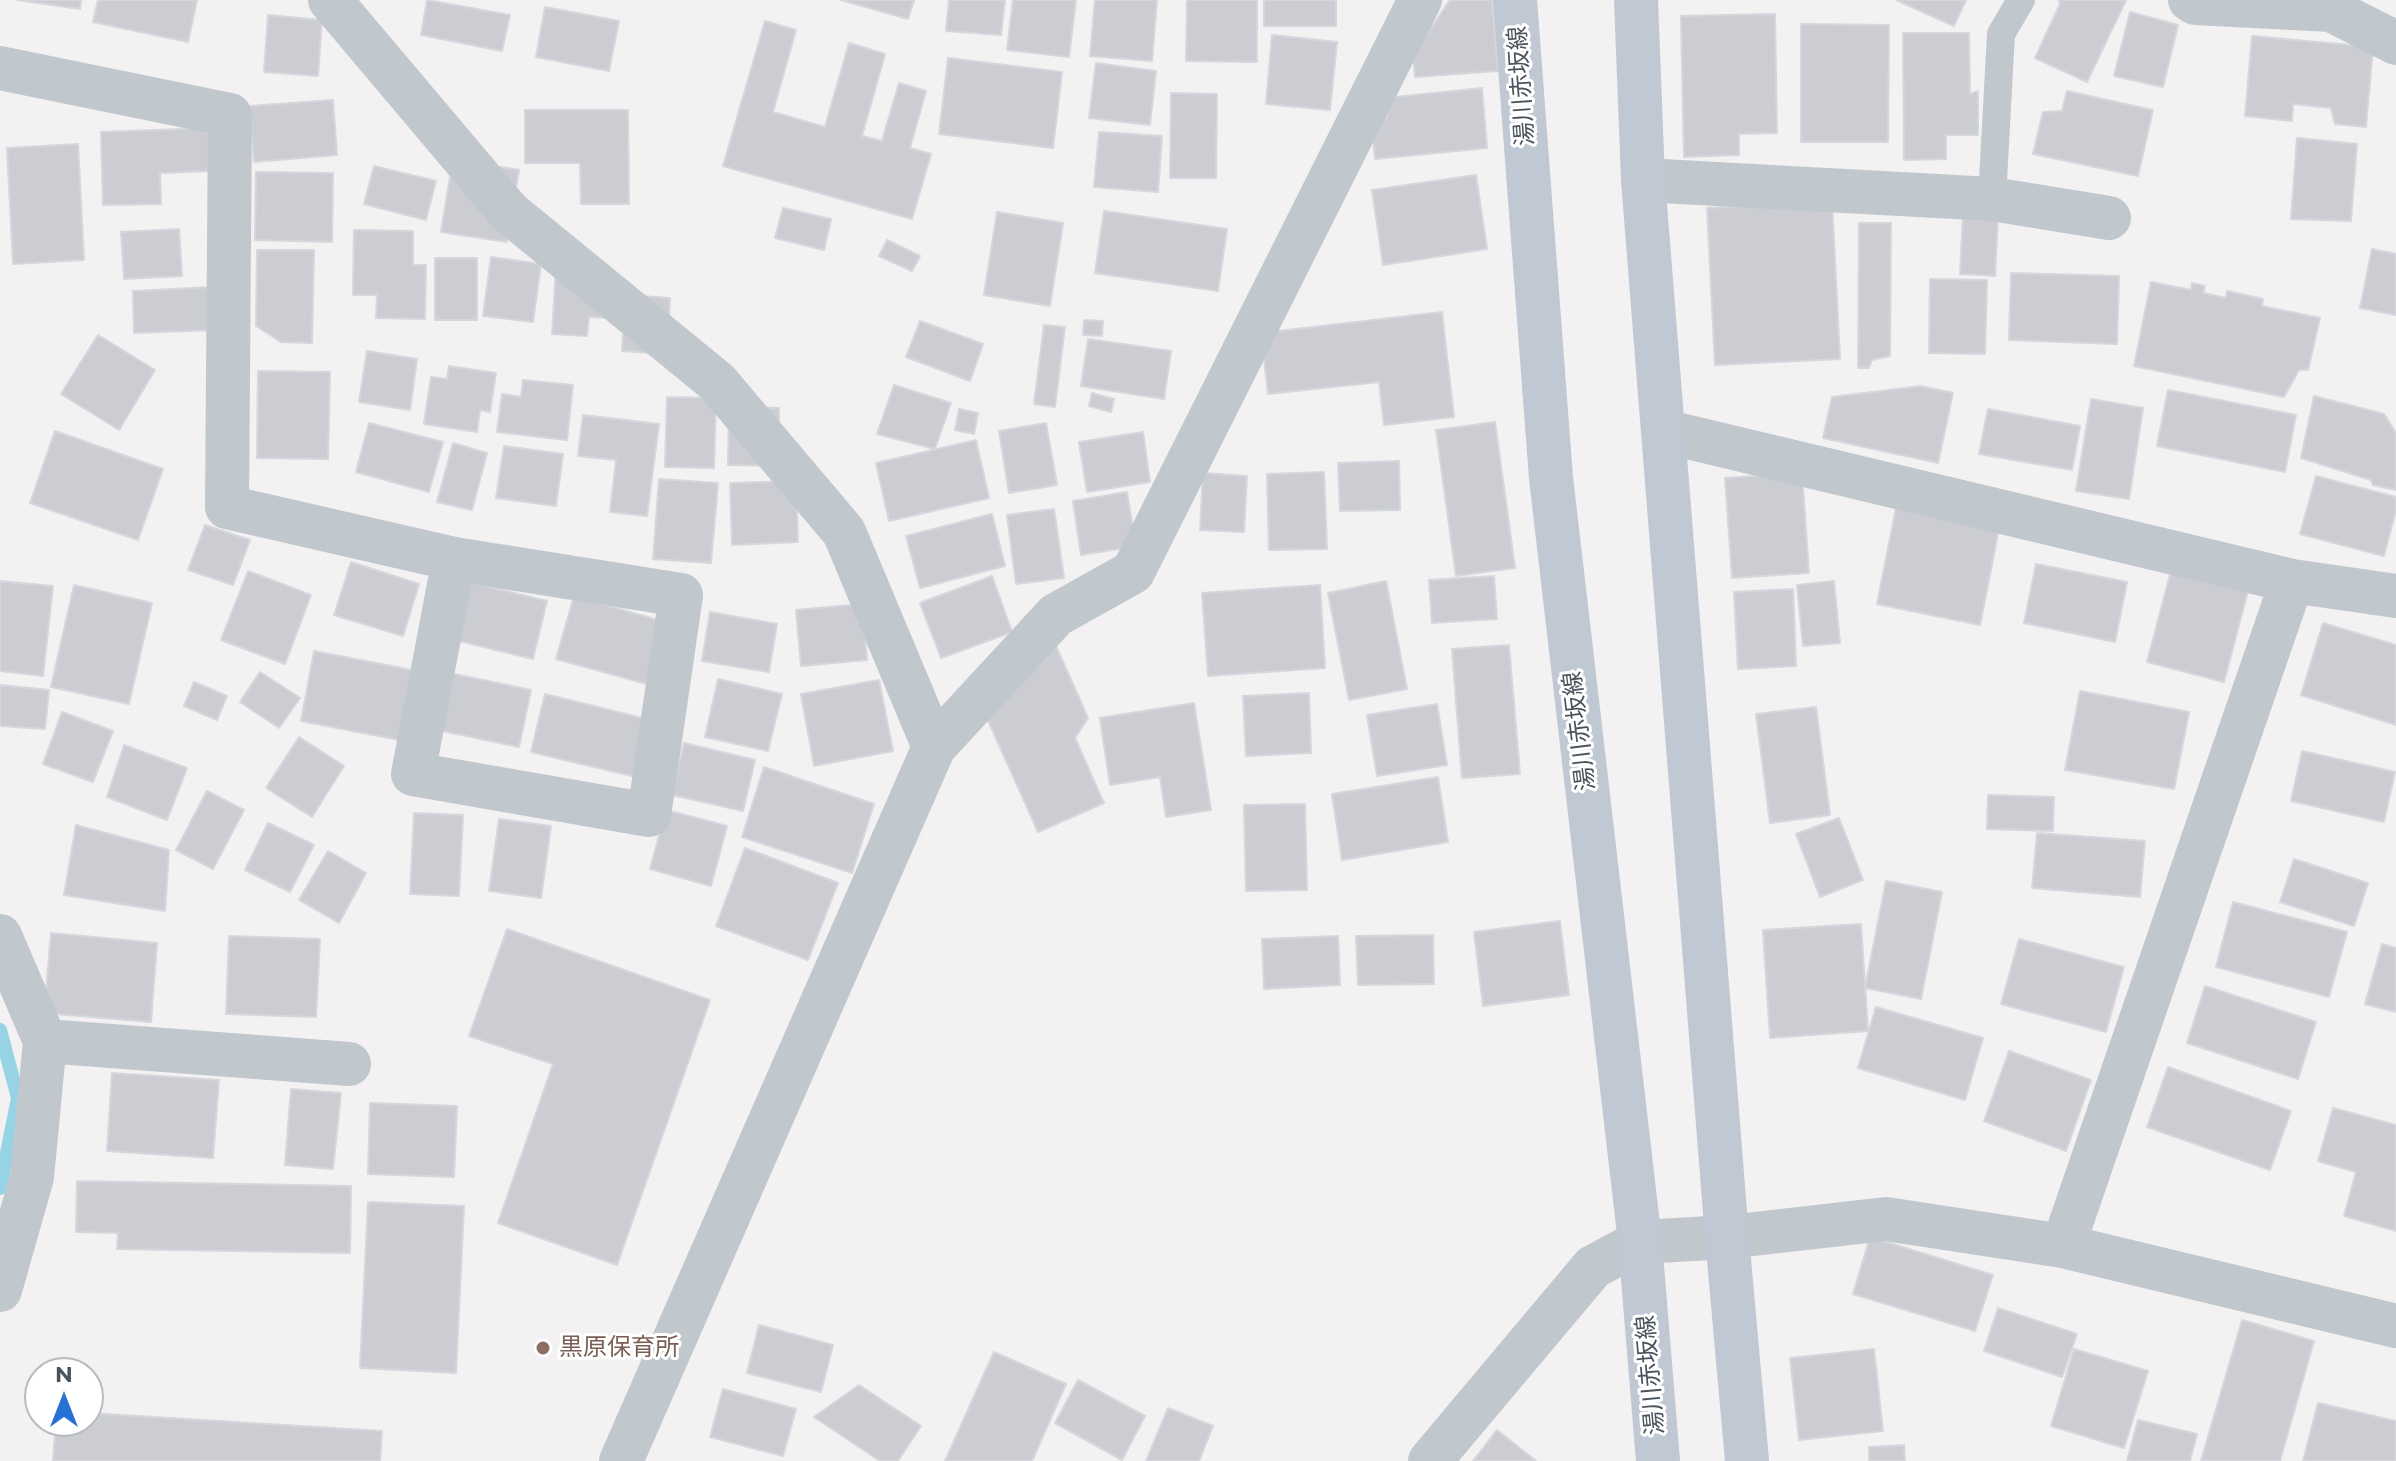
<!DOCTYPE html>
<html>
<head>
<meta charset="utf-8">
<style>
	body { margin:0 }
	#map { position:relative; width:2396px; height:1461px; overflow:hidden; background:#f3f1f1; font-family:Montserrat,sans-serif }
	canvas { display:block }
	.north { position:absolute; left:24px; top:1357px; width:80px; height:80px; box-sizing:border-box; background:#fff; border:2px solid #b7bbbe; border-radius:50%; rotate:0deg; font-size:22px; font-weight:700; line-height:32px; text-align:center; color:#4a545d }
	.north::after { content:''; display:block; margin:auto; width:28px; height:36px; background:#2971d5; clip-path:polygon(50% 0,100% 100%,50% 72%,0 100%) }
</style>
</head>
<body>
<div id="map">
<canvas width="2396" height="1461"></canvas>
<div class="north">N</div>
</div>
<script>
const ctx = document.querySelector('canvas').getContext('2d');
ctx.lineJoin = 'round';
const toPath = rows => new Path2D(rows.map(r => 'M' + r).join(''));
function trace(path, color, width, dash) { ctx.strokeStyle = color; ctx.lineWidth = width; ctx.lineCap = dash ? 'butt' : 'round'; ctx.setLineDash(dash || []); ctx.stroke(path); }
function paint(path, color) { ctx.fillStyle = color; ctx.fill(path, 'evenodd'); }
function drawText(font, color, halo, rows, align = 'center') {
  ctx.font = font + ' Montserrat,"Noto Sans JP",sans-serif'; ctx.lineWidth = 6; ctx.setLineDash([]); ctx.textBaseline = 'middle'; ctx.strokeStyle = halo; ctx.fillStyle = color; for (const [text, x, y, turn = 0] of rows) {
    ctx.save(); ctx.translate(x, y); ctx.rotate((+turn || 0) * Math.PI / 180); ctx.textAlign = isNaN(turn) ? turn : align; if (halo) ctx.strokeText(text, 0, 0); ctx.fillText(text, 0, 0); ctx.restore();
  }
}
trace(toPath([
	[0,1030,18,1098,0,1188]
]), '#95d3e5', 14);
const building = toPath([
	[18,0,81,0,80,9,18,0],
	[98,0,197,0,188,42,93,22,98,0],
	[427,0,510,15,502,51,421,35,427,0],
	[841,0,914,0,908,19,841,0],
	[949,0,1005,0,1001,35,946,31,949,0],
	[1013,0,1076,0,1069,57,1007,50,1013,0],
	[1095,0,1157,0,1152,61,1090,56,1095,0],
	[1187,0,1257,0,1257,62,1186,61,1187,0],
	[1264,0,1336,0,1336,26,1264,26,1264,0],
	[1450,0,1492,0,1498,71,1415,77,1413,55,1450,0],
	[1896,0,1966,0,1954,26,1896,0],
	[2059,0,2126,0,2087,82,2035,58,2060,4,2059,0],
	[545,7,619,21,609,71,536,57,545,7],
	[2130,12,2178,25,2163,87,2114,76,2130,12],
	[1775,14,1777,133,1739,134,1739,155,1684,157,1681,16,1775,14],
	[268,15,322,20,318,76,264,72,268,15],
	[765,21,796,30,773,112,825,127,849,43,885,54,862,136,882,141,899,83,926,91,910,148,931,154,912,219,723,166,765,21],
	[1801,24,1889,25,1888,142,1801,142,1801,24],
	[1903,33,1969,33,1970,94,1978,91,1978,135,1946,135,1946,159,1904,160,1903,33],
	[1272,35,1337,42,1330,110,1266,104,1272,35],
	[2252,36,2373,47,2366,127,2335,124,2331,108,2293,104,2292,121,2245,116,2252,36],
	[948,58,1062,72,1053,148,939,134,948,58],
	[1096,63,1156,71,1150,125,1089,118,1096,63],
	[1482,88,1487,148,1375,159,1371,119,1387,118,1385,98,1482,88],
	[2067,91,2153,110,2138,176,2033,154,2043,112,2062,111,2067,91],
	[1171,93,1217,94,1216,178,1170,178,1171,93],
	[333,100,337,155,254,162,250,106,333,100],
	[525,110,628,110,629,204,581,204,580,163,525,163,525,110],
	[209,128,210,171,160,173,161,204,103,205,101,132,209,128],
	[1099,132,1162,136,1158,192,1094,187,1099,132],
	[2297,138,2357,144,2351,221,2291,219,2297,138],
	[78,144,84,260,13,264,7,148,78,144],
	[453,159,519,170,507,242,441,232,453,159],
	[374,166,436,181,426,220,364,204,374,166],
	[256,172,333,173,332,242,255,240,256,172],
	[1476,175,1487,249,1383,265,1372,190,1476,175],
	[1832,201,1840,359,1715,365,1707,208,1832,201],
	[783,208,831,219,824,250,775,238,783,208],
	[1104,211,1227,229,1218,291,1095,273,1104,211],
	[997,212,1063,223,1050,306,984,295,997,212],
	[1963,215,1998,216,1995,276,1960,274,1963,215],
	[1859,223,1891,223,1890,356,1872,360,1869,368,1858,368,1859,223],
	[179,229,182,276,124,279,121,232,179,229],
	[354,230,413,231,413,265,426,265,425,319,376,318,377,295,353,295,354,230],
	[887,240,920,256,912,271,879,256,887,240],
	[2372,249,2396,254,2396,315,2360,308,2372,249],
	[257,250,314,250,312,343,281,342,256,326,257,250],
	[491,257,541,264,533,322,483,316,491,257],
	[435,258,477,258,477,320,435,320,435,258],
	[556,268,612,318,589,317,587,336,552,334,556,268],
	[2011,273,2119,276,2117,344,2009,340,2011,273],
	[1930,279,1987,280,1985,354,1929,353,1930,279],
	[2151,282,2191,290,2192,283,2205,286,2203,293,2226,298,2227,291,2263,299,2262,306,2320,318,2308,370,2299,370,2284,397,2134,366,2151,282],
	[213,287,214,330,134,333,133,291,213,287],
	[625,295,670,298,667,354,622,351,625,295],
	[1442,312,1454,417,1384,425,1379,382,1268,394,1261,333,1442,312],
	[1084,320,1103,321,1102,336,1083,335,1084,320],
	[920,321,983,344,970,381,906,357,920,321],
	[1044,325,1065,327,1055,407,1034,404,1044,325],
	[98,335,155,370,119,430,61,394,98,335],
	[1088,339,1171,351,1164,399,1081,386,1088,339],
	[367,351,417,359,410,410,359,402,367,351],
	[449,366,496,373,490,412,480,410,477,432,424,424,431,377,447,379,449,366],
	[258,371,330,372,328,459,257,458,258,371],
	[523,380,573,385,567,440,497,432,502,394,521,397,523,380],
	[894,385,951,403,935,449,877,434,894,385],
	[1921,386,1953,393,1938,463,1823,438,1832,397,1921,386],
	[2168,390,2296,415,2285,472,2157,446,2168,390],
	[1092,393,1114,399,1111,412,1089,406,1092,393],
	[2314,396,2384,414,2396,433,2396,490,2373,485,2371,480,2301,458,2314,396],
	[667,397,716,398,714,468,665,467,667,397],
	[2091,399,2143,408,2129,499,2076,491,2091,399],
	[729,407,779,408,779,466,728,465,729,407],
	[959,409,978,413,974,434,955,430,959,409],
	[1988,409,2080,426,2072,470,1979,454,1988,409],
	[583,415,659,424,647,516,610,512,616,460,578,456,583,415],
	[1495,422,1515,568,1456,576,1436,430,1495,422],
	[369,423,443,442,429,492,356,472,369,423],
	[1046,423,1057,485,1009,493,999,431,1046,423],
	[55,431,163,469,138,540,30,503,55,431],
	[1143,432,1150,482,1087,492,1079,442,1143,432],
	[976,440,989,498,889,521,876,463,976,440],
	[453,443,487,453,472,510,437,502,453,443],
	[504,446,563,454,556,506,496,498,504,446],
	[1399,461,1400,510,1340,511,1338,463,1399,461],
	[1324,472,1327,549,1269,550,1267,474,1324,472],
	[1203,473,1247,476,1244,532,1200,530,1203,473],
	[1802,473,1809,573,1732,578,1725,478,1802,473],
	[2316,476,2396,497,2396,510,2384,556,2300,534,2316,476],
	[659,479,718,483,711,563,653,559,659,479],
	[796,481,798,542,732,545,730,483,796,481],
	[1127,492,1136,546,1081,555,1073,501,1127,492],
	[1896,508,1999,529,1980,625,1877,604,1896,508],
	[1054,509,1064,578,1016,584,1007,515,1054,509],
	[992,514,1005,566,920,588,906,536,992,514],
	[205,525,250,540,233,585,188,570,205,525],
	[351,562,419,584,403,636,334,615,351,562],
	[2036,564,2127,582,2115,642,2024,623,2036,564],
	[2172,567,2249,587,2224,682,2147,662,2172,567],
	[248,571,311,595,285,664,221,640,248,571],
	[992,576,1012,632,941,658,920,603,992,576],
	[1494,576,1497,619,1432,623,1429,580,1494,576],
	[0,581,53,586,43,676,0,671,0,581],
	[465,581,547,601,533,659,451,639,465,581],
	[1386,581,1407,689,1349,700,1328,593,1386,581],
	[1834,581,1840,643,1803,646,1797,585,1834,581],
	[74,585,152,603,129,704,51,687,74,585],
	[1320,585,1325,668,1208,676,1202,593,1320,585],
	[1793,589,1796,666,1738,669,1734,592,1793,589],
	[574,596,665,622,647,684,556,659,574,596],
	[862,604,867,660,801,666,796,610,862,604],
	[710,612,777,624,769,672,702,661,710,612],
	[2323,623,2396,645,2396,725,2301,695,2323,623],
	[1509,645,1520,774,1462,778,1452,649,1509,645],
	[1056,646,1088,718,1075,738,1104,803,1038,832,986,716,1056,646],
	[314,651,412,670,399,740,301,721,314,651],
	[260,672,300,698,279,728,240,702,260,672],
	[445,672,531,690,519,747,433,729,445,672],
	[718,679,782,694,768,751,705,737,718,679],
	[879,680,893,751,814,766,801,694,879,680],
	[194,682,227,696,217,720,184,706,194,682],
	[0,685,49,690,45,729,0,726,0,685],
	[2080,691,2189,712,2174,789,2065,770,2080,691],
	[1309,693,1311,753,1246,756,1243,696,1309,693],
	[545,694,650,720,636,777,531,752,545,694],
	[1194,703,1211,810,1166,817,1160,777,1110,785,1100,718,1194,703],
	[1437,704,1447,765,1377,776,1367,715,1437,704],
	[1816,707,1830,815,1770,823,1756,714,1816,707],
	[62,712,113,731,93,782,43,764,62,712],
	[299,737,344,766,312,817,266,788,299,737],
	[684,743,755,760,743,811,672,795,684,743],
	[124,745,187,768,167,820,107,797,124,745],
	[2302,751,2395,772,2384,822,2291,801,2302,751],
	[764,767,874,804,852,873,742,837,764,767],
	[1438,777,1448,842,1342,860,1332,794,1438,777],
	[207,791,244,810,213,869,176,850,207,791],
	[1988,795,2054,797,2053,831,1987,829,1988,795],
	[1305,804,1307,890,1246,891,1244,805,1305,804],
	[666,810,727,826,711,886,650,869,666,810],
	[414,813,463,815,459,896,410,894,414,813],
	[1839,818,1863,880,1820,897,1796,834,1839,818],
	[499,819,551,826,541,898,489,891,499,819],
	[268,823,314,845,290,892,245,870,268,823],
	[76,825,169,850,165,911,64,895,76,825],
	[2037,833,2145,841,2140,897,2032,888,2037,833],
	[745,848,838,883,808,960,716,926,745,848],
	[328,851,366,873,339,923,299,900,328,851],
	[2294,859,2368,883,2354,926,2280,902,2294,859],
	[1886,881,1942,892,1921,999,1865,988,1886,881],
	[2233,902,2347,932,2329,997,2216,967,2233,902],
	[1560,921,1569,995,1483,1006,1474,932,1560,921],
	[1861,924,1868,1031,1770,1038,1763,930,1861,924],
	[507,929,710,1000,617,1265,498,1223,553,1064,469,1036,507,929],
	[51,933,157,943,151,1022,44,1013,51,933],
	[1433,935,1434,984,1358,985,1356,936,1433,935],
	[229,936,320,939,316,1017,226,1014,229,936],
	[1338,936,1340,985,1264,989,1262,939,1338,936],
	[2019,939,2124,967,2106,1032,2001,1004,2019,939],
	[2382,944,2396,948,2396,1012,2365,1004,2382,944],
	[2205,986,2316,1022,2298,1079,2187,1043,2205,986],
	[1876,1007,1983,1038,1965,1100,1858,1068,1876,1007],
	[2009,1051,2091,1080,2066,1151,1984,1121,2009,1051],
	[2168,1067,2291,1111,2270,1170,2147,1127,2168,1067],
	[112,1073,219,1080,213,1158,107,1151,112,1073],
	[291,1089,341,1093,333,1169,285,1165,291,1089],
	[370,1103,457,1106,454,1177,368,1174,370,1103],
	[2333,1108,2396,1125,2396,1231,2344,1216,2356,1172,2318,1161,2333,1108],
	[77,1181,351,1186,350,1253,117,1249,118,1233,76,1232,77,1181],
	[368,1202,464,1206,456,1373,360,1368,368,1202],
	[1870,1237,1993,1275,1975,1331,1853,1294,1870,1237],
	[1998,1308,2077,1334,2062,1377,1984,1351,1998,1308],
	[2242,1320,2314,1341,2280,1461,2201,1461,2242,1320],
	[759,1325,833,1345,821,1392,747,1373,759,1325],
	[1874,1349,1883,1431,1799,1440,1790,1358,1874,1349],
	[2074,1349,2148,1371,2124,1448,2051,1426,2074,1349],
	[994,1352,1066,1384,1032,1461,945,1461,994,1352],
	[1078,1380,1145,1416,1122,1460,1055,1423,1078,1380],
	[859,1385,921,1426,898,1461,880,1461,814,1417,859,1385],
	[723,1389,796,1409,783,1456,710,1437,723,1389],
	[2318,1403,2396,1421,2396,1461,2303,1461,2318,1403],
	[1168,1408,1213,1426,1199,1461,1146,1461,1168,1408],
	[88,1413,382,1431,380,1461,53,1461,56,1421,88,1421,88,1413],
	[2138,1420,2197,1434,2190,1461,2127,1461,2138,1420],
	[1497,1430,1536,1461,1473,1461,1497,1430],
	[1904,1445,1905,1461,1869,1461,1869,1447,1904,1445]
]);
paint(building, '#cbcdd3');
trace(building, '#d5d7dc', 2);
trace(toPath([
	[1992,199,2001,34,2021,0]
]), '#c0c8ce', 28);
trace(toPath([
	[330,0,509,212,717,382,844,532,934,747],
	[2190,0,2195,3,2331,10,2396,43],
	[0,68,230,115,227,507,454,559,681,595,649,815,413,774,454,559],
	[1643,180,1992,199,2109,218],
	[1663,431,2292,581,2396,596],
	[0,936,45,1041,349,1064],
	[2063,1246,2292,581],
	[0,1290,32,1177,45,1041],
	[621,1461,934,747,1056,615,1133,572,1420,0],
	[1430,1461,1593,1267,1640,1242,1727,1237,1886,1219,2063,1246,2396,1326]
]), '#c0c8ce', 44);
trace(toPath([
	[1515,0,1551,478,1640,1242,1658,1461],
	[1636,0,1643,180,1727,1237,1747,1461]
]), '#c0c9d3', 44);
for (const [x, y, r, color] of [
	[543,1348,8,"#8d6e63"]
]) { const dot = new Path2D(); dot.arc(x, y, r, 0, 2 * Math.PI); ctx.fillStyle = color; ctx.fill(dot); trace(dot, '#fff', 3); }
drawText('24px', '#4a545d', '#fff', [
	["湯川赤坂線",1522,86,-94],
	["湯川赤坂線",1580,731,-97],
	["湯川赤坂線",1651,1375,-95]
]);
drawText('24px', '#785e54', '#fff', [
	["黒原保育所",559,1348]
], 'left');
</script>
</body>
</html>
